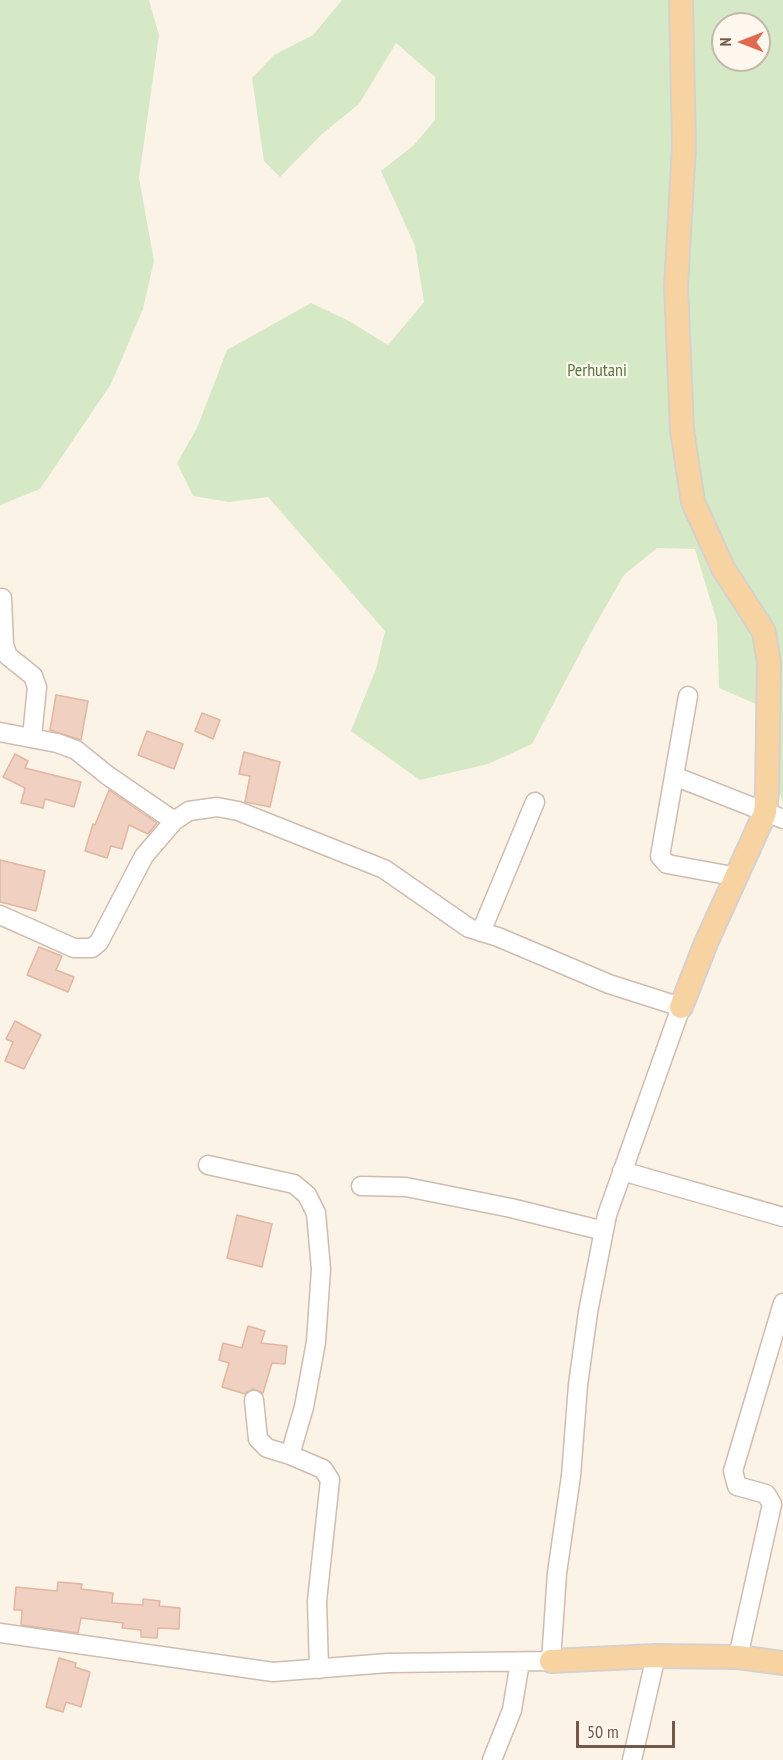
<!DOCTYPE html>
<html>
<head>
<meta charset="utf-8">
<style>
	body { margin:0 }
	#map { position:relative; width:783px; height:1760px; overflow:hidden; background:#fcf3e7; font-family:"PT Sans Narrow",sans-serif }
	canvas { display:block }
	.north { position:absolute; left:711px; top:12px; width:60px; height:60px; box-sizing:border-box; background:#fef7ee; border:2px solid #c7b7ad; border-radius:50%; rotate:270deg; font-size:16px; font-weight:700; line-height:24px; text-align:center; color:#75584c }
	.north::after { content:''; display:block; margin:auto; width:21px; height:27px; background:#e16951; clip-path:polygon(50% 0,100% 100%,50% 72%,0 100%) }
	.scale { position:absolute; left:576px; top:1721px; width:99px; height:27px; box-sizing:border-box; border:3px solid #75584c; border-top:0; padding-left:8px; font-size:18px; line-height:21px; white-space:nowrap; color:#75584c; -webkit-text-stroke:4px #fef7ee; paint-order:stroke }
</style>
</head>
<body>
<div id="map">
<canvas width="783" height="1760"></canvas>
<div class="north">N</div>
<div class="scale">50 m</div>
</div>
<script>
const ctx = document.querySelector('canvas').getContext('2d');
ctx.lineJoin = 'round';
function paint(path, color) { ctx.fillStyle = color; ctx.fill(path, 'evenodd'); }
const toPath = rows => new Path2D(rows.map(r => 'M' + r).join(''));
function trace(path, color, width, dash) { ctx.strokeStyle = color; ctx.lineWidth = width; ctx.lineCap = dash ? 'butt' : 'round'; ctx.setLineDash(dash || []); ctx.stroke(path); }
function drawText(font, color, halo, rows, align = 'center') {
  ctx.font = font + ' "PT Sans Narrow",sans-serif'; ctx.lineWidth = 4.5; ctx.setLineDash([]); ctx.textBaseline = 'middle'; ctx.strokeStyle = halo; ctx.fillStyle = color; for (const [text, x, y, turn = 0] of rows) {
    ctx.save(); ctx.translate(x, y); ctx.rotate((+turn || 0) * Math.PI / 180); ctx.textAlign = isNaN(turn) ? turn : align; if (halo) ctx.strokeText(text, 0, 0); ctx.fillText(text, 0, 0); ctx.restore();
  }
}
paint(toPath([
	[0,0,149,0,159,35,139,178,154,261,143,309,111,384,40,489,0,505],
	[342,0,783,0,783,804,756,704,719,688,717,622,695,549,657,548,624,575,594,627,532,744,488,764,420,780,351,731,376,669,385,631,268,497,229,502,193,496,177,463,197,428,227,350,311,303,349,321,388,345,424,302,415,246,381,171,414,145,435,120,435,77,396,43,359,104,322,134,280,177,264,161,252,78,274,55,313,35],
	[723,24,759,24,759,60,723,60]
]), '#d6e9c6');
const building = toPath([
	[56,695,88,701,81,740,50,730,56,695],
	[202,713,220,720,213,739,195,731,202,713],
	[147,731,183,744,174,769,138,755,147,731],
	[244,752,280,762,270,807,245,802,250,776,239,774,244,752],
	[15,754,28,761,25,768,81,782,74,807,45,799,43,808,21,803,25,788,3,777,15,754],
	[109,790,157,823,148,834,129,825,122,849,111,846,107,858,85,851,93,824,95,825,109,790],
	[0,860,45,871,36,911,0,902,0,860],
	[39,947,62,956,56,970,74,977,68,992,27,975,39,947],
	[15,1021,41,1035,24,1069,5,1061,13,1042,6,1039,15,1021],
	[237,1215,272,1224,262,1267,227,1258,237,1215],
	[248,1326,265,1331,261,1343,287,1346,285,1364,272,1363,263,1393,253,1389,245,1394,222,1387,229,1363,219,1360,223,1343,242,1348,248,1326],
	[58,1582,82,1584,81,1589,113,1593,112,1603,143,1605,143,1599,160,1601,159,1606,180,1608,179,1629,158,1628,157,1638,141,1637,141,1630,122,1628,123,1623,81,1618,78,1633,21,1625,22,1610,14,1610,16,1587,57,1591,58,1582],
	[59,1658,76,1663,75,1667,90,1672,81,1707,66,1702,63,1712,46,1707,59,1658]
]);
paint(building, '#f0d0c0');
trace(building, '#e2b6a1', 1.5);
const minor = toPath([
	[2,598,4,645,8,656,33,676,37,687,32,737],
	[688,696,660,856,667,864,738,877],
	[0,732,57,743,76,750,107,775,174,821],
	[674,776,783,819],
	[0,915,74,948,92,948,99,942,144,856,174,821,189,811,217,807,238,811,384,869,469,928,498,937,609,984,681,1007,607,1215,588,1312,578,1385,571,1476,557,1573,551,1661,388,1663,273,1672,0,1633],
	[481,932,535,802],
	[208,1165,294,1184,307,1195,316,1213,321,1269,316,1342,304,1407,290,1455,323,1469,330,1480,317,1601,319,1669],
	[622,1171,783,1217],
	[361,1186,406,1187,511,1208,604,1231],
	[254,1400,258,1439,267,1448,290,1455],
	[738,1657,772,1504,766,1494,737,1486,733,1471,783,1303],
	[492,1760,512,1710,520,1662],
	[632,1760,656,1656]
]);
const major = toPath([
	[681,1007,706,943,765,813,767,792,769,663,764,632,723,568,693,502,682,430,676,286,684,147,681,0],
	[551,1661,656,1656,738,1657,783,1663]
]);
trace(minor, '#cfbcb0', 21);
trace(major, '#d8d0cd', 26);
trace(minor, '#fff', 18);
trace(major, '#f8d3a2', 22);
drawText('18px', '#577a44', '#fef7ee', [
	["Perhutani",597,371]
]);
</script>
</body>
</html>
